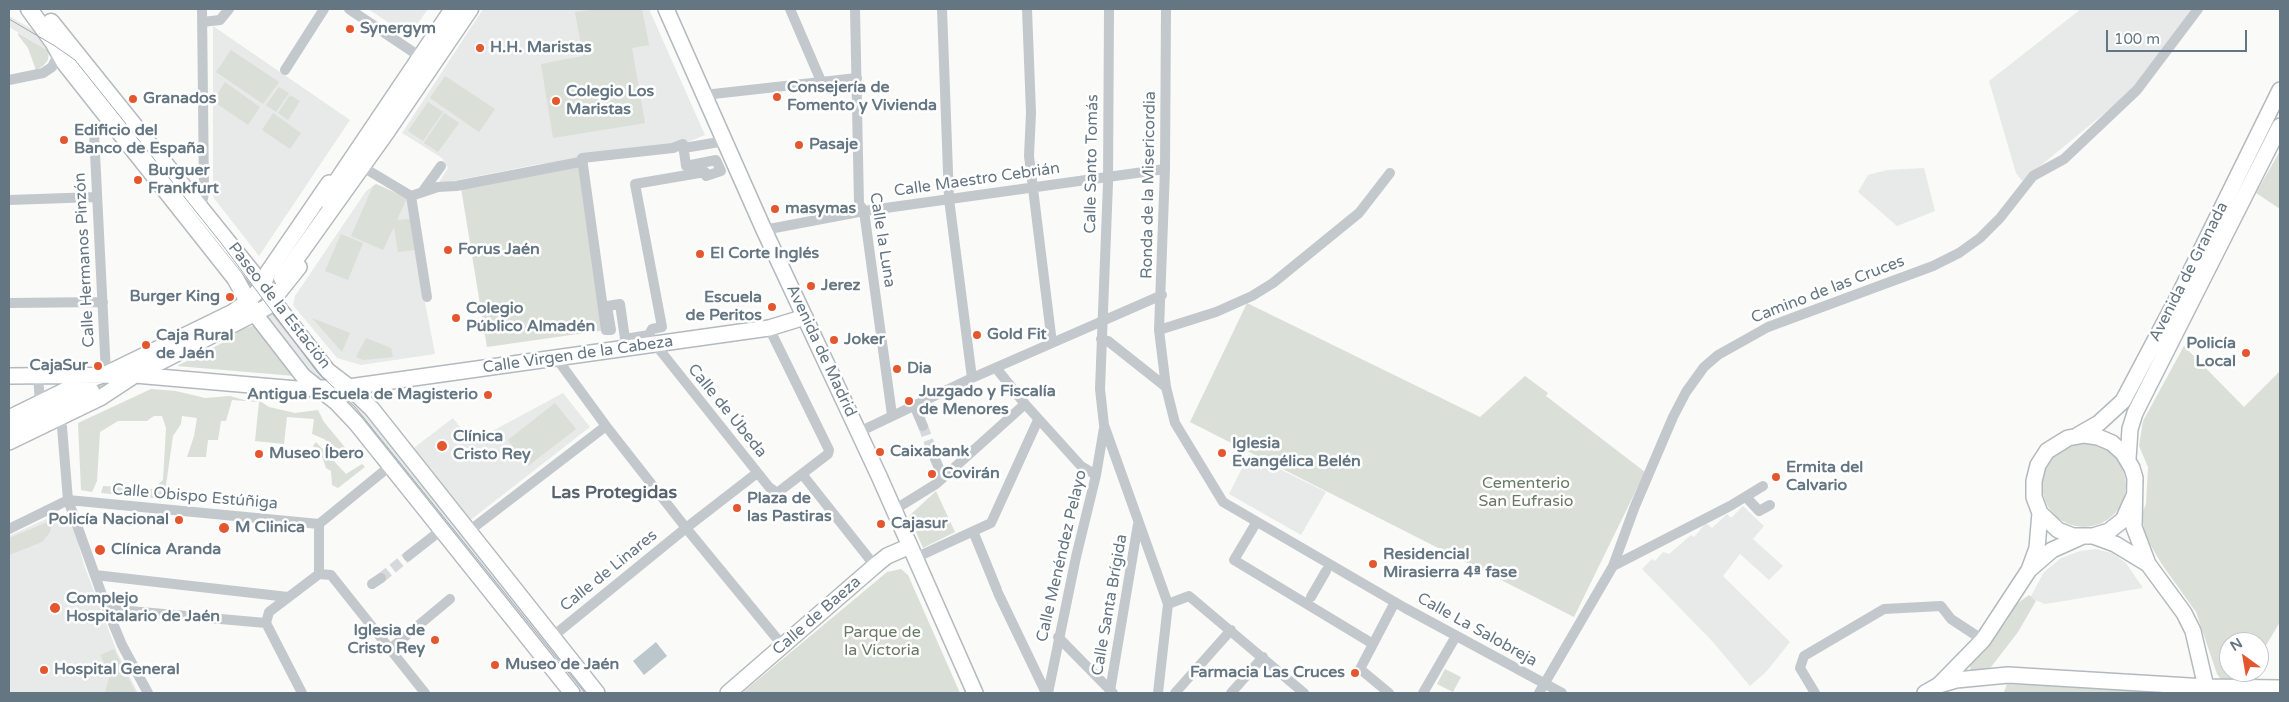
<!DOCTYPE html>
<html>
<head>
<meta charset="utf-8">
<style>
	body { margin:0 }
	#map { position:relative; width:2289px; height:702px; overflow:hidden; background:#fafaf8; font-family:"Varela Round",sans-serif }
	canvas { display:block }
	.frame { position:absolute; inset:0; border:10px solid #657683; pointer-events:none }
	.north { position:absolute; left:2219px; top:632px; width:50px; height:50px; box-sizing:border-box; background:#fff; border:1px solid #c1c8cd; border-radius:50%; rotate:328deg; font-size:14px; font-weight:700; line-height:20px; text-align:center; color:#657683 }
	.north::after { content:''; display:block; margin:auto; width:18px; height:22px; background:#e4572e; clip-path:polygon(50% 0,100% 100%,50% 72%,0 100%) }
	.scale { position:absolute; left:2106px; top:30px; width:141px; height:22px; box-sizing:border-box; border:2px solid #657683; border-top:0; padding-left:6px; font-size:15px; line-height:18px; white-space:nowrap; color:#657683; -webkit-text-stroke:4px #fff; paint-order:stroke }
</style>
</head>
<body>
<div id="map">
<canvas width="2289" height="702"></canvas>
<div class="frame"></div>
<div class="north">N</div>
<div class="scale">100 m</div>
</div>
<script>
const ctx = document.querySelector('canvas').getContext('2d');
ctx.lineJoin = 'round';
function paint(path, color) { ctx.fillStyle = color; ctx.fill(path, 'evenodd'); }
const toPath = rows => new Path2D(rows.map(r => 'M' + r).join(''));
function trace(path, color, width, dash) { ctx.strokeStyle = color; ctx.lineWidth = width; ctx.lineCap = dash ? 'butt' : 'round'; ctx.setLineDash(dash || []); ctx.stroke(path); }
function drawText(font, color, halo, rows, align = 'center') {
  ctx.font = font + ' "Varela Round",sans-serif'; ctx.lineWidth = 5; ctx.setLineDash([]); ctx.textBaseline = 'middle'; ctx.strokeStyle = halo; ctx.fillStyle = color; for (const [text, x, y, turn = 0] of rows) {
    ctx.save(); ctx.translate(x, y); ctx.rotate((+turn || 0) * Math.PI / 180); ctx.textAlign = isNaN(turn) ? turn : align; if (halo) ctx.strokeText(text, 0, 0); ctx.fillText(text, 0, 0); ctx.restore();
  }
}
paint(toPath([
	[368,9,428,9,409,36],
	[483,9,649,9,705,135,673,148,534,165,438,184,448,168,442,158,402,133],
	[2081,9,2192,9,2135,88,2022,181,2016,173,1989,81],
	[9,16,65,48,331,381,357,404,590,693,576,693,317,384,49,51,9,27],
	[213,26,350,120,259,256,213,197],
	[1924,168,1935,211,1897,226,1858,192,1868,175,1887,170],
	[376,184,407,198,415,250,435,354,361,365,337,358,293,305,295,296,366,191],
	[563,393,590,427,468,522,411,450,453,418,472,442],
	[1249,454,1326,492,1301,535,1229,494],
	[1743,506,1764,526,1753,539,1783,566,1769,580,1740,554,1723,576,1790,642,1767,671,1750,686,1712,641,1642,569,1652,559,1655,561,1663,552,1669,554,1691,535,1694,537,1706,523,1712,528,1727,514,1731,518],
	[55,515,72,520,84,565,117,652,138,693,9,693,9,536],
	[2096,549,2112,553,2126,563,2143,588,2045,604,2030,598,2044,572,2061,558,2080,551]
]), '#e8e9e9');
paint(toPath([
	[597,9,642,9,649,45,632,48,645,123,553,138,541,64,583,56,575,12],
	[18,33,49,51,48,60,43,66,36,70,28,48,18,35],
	[231,50,279,82,263,104,216,72],
	[445,76,495,109,479,132,430,98],
	[225,82,260,107,248,125,213,101],
	[279,87,289,93,276,112,266,105],
	[290,95,300,101,288,120,278,113],
	[428,102,443,112,423,141,408,131],
	[273,113,301,133,290,149,262,130],
	[444,113,459,123,438,152,424,143],
	[2280,151,2280,209,2256,193],
	[583,166,606,330,487,347,461,188],
	[376,184,407,198,397,220,411,219,415,250,398,252,394,227,383,250,351,236,373,186],
	[341,234,363,243,348,280,325,271],
	[1247,303,1480,417,1525,376,1548,393,1546,396,1645,472,1574,617,1190,422],
	[312,318,350,333,342,352],
	[255,325,294,376,177,366,234,337,237,331],
	[366,338,391,348,393,357,363,360,356,357],
	[2184,346,2244,407,2280,371,2280,622,2259,657,2259,642,2229,642,2229,672,2250,672,2244,681,2222,681,2217,674,2196,612,2163,566,2151,546,2144,530,2142,514,2146,504,2148,467,2139,446,2143,421],
	[151,389,176,391,205,398,230,396,244,400,260,401,269,407,295,413,318,410,324,422,353,457,351,460,324,439,312,434,314,419,287,417,284,444,255,441,259,402,232,400,226,421,221,421,218,440,208,440,206,457,187,457,194,436,197,418,182,416,181,424,173,436,164,499,101,493,103,486,153,489,163,480,166,428,162,416,154,416,147,421,118,421,100,432,97,481,92,492,81,490,78,423],
	[555,403,576,429,528,466,508,440],
	[316,442,346,474,362,464,365,467,338,488,332,485,331,471,326,468,323,459,313,446],
	'2042 485a42 42 0 1 1 84 0a42 42 0 1 1-84 0Z',
	[936,491,955,532,923,548,909,516],
	[53,520,50,532,42,542,9,555,9,538],
	[901,569,908,575,960,693,742,693,887,572],
	[2029,595,2036,601,2018,632,1991,667,1980,675,1971,674,1970,665,1972,661,2006,622,2015,605],
	[114,649,136,693,105,693,110,674,100,655],
	[1445,669,1461,677,1453,692,1437,684],
	[2007,684,2082,687,2167,693,2001,693,2004,692]
]), '#dadfd7');
paint(toPath([
	[656,642,667,656,644,675,633,661]
]), '#bbc7cb');
trace(toPath([
	[923,426,935,459],
	[381,578,408,556]
]), '#d5d9db', 10, [10, 5]);
trace(toPath([
	[91,391,125,374]
]), '#d5d9db', 16, [16, 8]);
const secondary = toPath([
	[666,9,764,230,879,476,975,693],
	[274,302,328,371,349,387,372,409,597,693],
	[255,314,303,376,337,403,356,423,572,693],
	[9,376,135,375,297,389,349,387,769,328,805,317],
	[9,418,80,383,106,374,233,312,248,301,263,286,268,272,329,183],
	[2078,435,2099,423,2123,401,2179,295,2280,90],
	[9,442,100,398,135,375,267,307,299,267],
	[2128,459,2130,429,2135,413,2280,126],
	[2134,496,2123,520,2109,531,2093,536,2073,536,2058,530,2040,513,2034,497,2034,481,2038,465,2047,451,2068,438,2084,435,2098,437,2112,443,2123,453,2132,468,2135,478,2134,527,2148,564,2184,613,2193,631,2206,687],
	[2093,536,2115,544,2148,564],
	[2030,569,2052,550,2081,537],
	[1939,685,1956,680,2008,675,2206,687,2280,688],
	[728,693,877,564,887,556,910,546],
	[1925,693,1939,685,1983,640,2029,570,2037,548,2040,513]
]);
const primary = toPath([
	[29,9,53,42,65,63,235,278,255,314],
	[51,22,263,286,274,302],
	[325,199,453,9],
	[282,278,387,131,470,9],
	[9,432,91,391]
]);
trace(secondary, '#b3babf', 18);
trace(primary, '#b5babe', 19);
trace(toPath([
	[349,9,425,60],
	[790,9,821,81],
	[855,9,859,204,864,211,892,415],
	[942,9,949,199,972,378],
	[1027,9,1031,113,1029,156,1052,343],
	[1109,9,1108,183,1100,389,1104,425,1168,604,1158,693],
	[1166,9,1165,169,1159,330,1166,387,1175,423,1223,502,1405,608,1562,693],
	[202,22,220,20,229,9],
	[285,70,324,9],
	[9,80,43,73,52,67,59,53],
	[704,95,857,78],
	[683,144,686,166,716,160,721,171,706,176,705,172,635,184,662,327,652,329,649,335,625,339,620,304,607,306,611,330,606,330,582,158,673,148,683,144],
	[684,148,725,141],
	[361,166,411,196,427,297],
	[423,191,441,166],
	[411,196,438,187,456,186,580,162],
	[9,200,96,197],
	[201,208,204,193,202,9],
	[764,230,864,211,1165,169],
	[9,303,103,302],
	[1159,330,1216,312,1252,296,1273,283,1359,213,1390,173],
	[1101,339,1108,341,1166,387],
	[655,344,769,487,777,493,828,454,829,450,769,328],
	[557,359,606,426,686,528,783,646],
	[996,368,1025,404,1081,466,1096,475],
	[106,374,94,133,109,120],
	[38,376,40,403],
	[914,405,923,426],
	[57,419,62,427,68,500,107,609,122,645,148,693],
	[859,432,972,378,1162,295],
	[935,459,943,477],
	[802,474,875,566],
	[1746,497,1759,511,1770,505],
	[894,510,936,484,1025,404],
	[1256,523,1234,560,1373,644],
	[319,524,390,466],
	[9,529,68,500,319,524],
	[469,531,606,426],
	[975,536,997,590],
	[408,556,440,531],
	[915,558,991,523,1038,420],
	[1613,566,1730,506,1763,486],
	[319,574,331,575,425,693],
	[319,574,319,524],
	[95,575,288,597],
	[372,584,381,578],
	[998,593,1046,693],
	[1311,597,1326,571],
	[1168,604,1189,596,1304,693],
	[107,609,266,623],
	[552,637,686,528,757,473],
	[1058,637,1113,693],
	[390,649,450,599],
	[1110,691,1138,524],
	[302,693,266,623,269,612,319,574],
	[1048,693,1076,557,1096,475,1104,428],
	[1175,693,1231,630],
	[1231,693,1263,657],
	[1389,693,1360,669,1395,602],
	[1423,693,1456,636],
	[1539,693,1613,566,1635,506,1673,417,1686,392,1704,367,1718,355,1768,327,1933,266,1959,253,1980,238,2000,218,2033,176,2064,159,2137,90,2198,9],
	[1815,693,1800,668,1804,656,1884,609,1941,606,1951,619,1983,640]
]), '#c3c8cc', 10);
trace(secondary, '#fff', 15);
trace(primary, '#fff', 16);
trace(toPath([
	[9,19,55,46,75,60,221,243,318,373,355,407,585,693]
]), '#a2aab0', 1);
for (const [x, y, r, color] of [
	[350,29,5,"#e4572e"],
	[480,48,5,"#e4572e"],
	[777,97,5,"#e4572e"],
	[133,99,5,"#e4572e"],
	[556,101,5,"#e4572e"],
	[64,140,5,"#e4572e"],
	[799,145,5,"#e4572e"],
	[138,180,5,"#e4572e"],
	[775,209,5,"#e4572e"],
	[448,250,5,"#e4572e"],
	[700,254,5,"#e4572e"],
	[811,286,5,"#e4572e"],
	[230,297,5,"#e4572e"],
	[772,307,5,"#e4572e"],
	[456,318,5,"#e4572e"],
	[977,335,5,"#e4572e"],
	[834,340,5,"#e4572e"],
	[146,345,5,"#e4572e"],
	[2246,353,5,"#e4572e"],
	[98,366,5,"#e4572e"],
	[897,369,5,"#e4572e"],
	[488,395,5,"#e4572e"],
	[909,401,5,"#e4572e"],
	[442,446,6,"#e4572e"],
	[880,452,5,"#e4572e"],
	[1222,453,5,"#e4572e"],
	[259,454,5,"#e4572e"],
	[932,474,5,"#e4572e"],
	[1776,477,5,"#e4572e"],
	[737,508,5,"#e4572e"],
	[179,520,5,"#e4572e"],
	[881,524,5,"#e4572e"],
	[224,528,6,"#e4572e"],
	[100,550,6,"#e4572e"],
	[1373,564,5,"#e4572e"],
	[55,608,6,"#e4572e"],
	[435,640,5,"#e4572e"],
	[495,665,5,"#e4572e"],
	[44,670,5,"#e4572e"],
	[1355,673,5,"#e4572e"]
]) { const dot = new Path2D(); dot.arc(x, y, r, 0, 2 * Math.PI); ctx.fillStyle = color; ctx.fill(dot); trace(dot, '#fff', 2); }
drawText('bold 16px', '#657683', '#fff', [
	["Synergym",360,29],
	["H.H. Maristas",490,48],
	["Consejería de",787,88],
	["Fomento y Vivienda",787,106],
	["Colegio Los",566,92],
	["Maristas",566,110],
	["Granados",143,99],
	["Edificio del",74,131],
	["Banco de España",74,149],
	["Pasaje",809,145],
	["Burguer",148,171],
	["Frankfurt",148,189],
	["masymas",785,209],
	["Forus Jaén",458,250],
	["El Corte Inglés",710,254],
	["Jerez",821,286],
	["Burger King",220,297,"right"],
	["Escuela",762,298,"right"],
	["de Peritos",762,316,"right"],
	["Colegio",466,309],
	["Público Almadén",466,327],
	["Gold Fit",987,335],
	["Caja Rural",156,336],
	["de Jaén",156,354],
	["Joker",844,340],
	["Policía",2236,344,"right"],
	["Local",2236,362,"right"],
	["CajaSur",88,366,"right"],
	["Dia",907,369],
	["Juzgado y Fiscalía",919,392],
	["de Menores",919,410],
	["Antigua Escuela de Magisterio",478,395,"right"],
	["Clínica",453,437],
	["Cristo Rey",453,455],
	["Iglesia",1232,444],
	["Evangélica Belén",1232,462],
	["Caixabank",890,452],
	["Museo Íbero",269,454],
	["Ermita del",1786,468],
	["Calvario",1786,486],
	["Covirán",942,474],
	["Plaza de",747,499],
	["las Pastiras",747,517],
	["Policía Nacional",169,520,"right"],
	["Cajasur",891,524],
	["M Clinica",235,528],
	["Clínica Aranda",111,550],
	["Residencial",1383,555],
	["Mirasierra 4ª fase",1383,573],
	["Complejo",66,599],
	["Hospitalario de Jaén",66,617],
	["Iglesia de",425,631,"right"],
	["Cristo Rey",425,649,"right"],
	["Museo de Jaén",505,665],
	["Hospital General",54,670],
	["Farmacia Las Cruces",1345,673,"right"]
], 'left');
drawText('16px', '#657683', '#fff', [
	["Calle Santo Tomás",1092,164,-89],
	["Calle Maestro Cebrián",977,180,-8],
	["Ronda de la Misericordia",1149,185,-89],
	["Calle la Luna",882,240,81],
	["Calle Hermanos Pinzón",85,260,-93],
	["Avenida de Granada",2189,272,-63],
	["Camino de las Cruces",1828,290,-21],
	["Paseo de la Estación",279,306,52],
	["Avenida de Madrid",821,351,65],
	["Calle Virgen de la Cabeza",578,355,-8],
	["Calle de Úbeda",727,411,51],
	["Calle Obispo Estúñiga",195,497,5],
	["Calle Menéndez Pelayo",1062,556,-77],
	["Calle de Linares",609,571,-39],
	["Calle Santa Brígida",1110,605,-80],
	["Calle de Baeza",817,616,-41],
	["Calle La Salobreja",1477,630,29]
]);
drawText('16px', '#687a64', '#fff', [
	["Cementerio",1526,484],
	["San Eufrasio",1526,502],
	["Parque de",882,633],
	["la Victoria",882,651]
]);
drawText('bold 18px', '#57646e', '#fff', [
	["Las Protegidas",614,493]
]);
</script>
</body>
</html>
